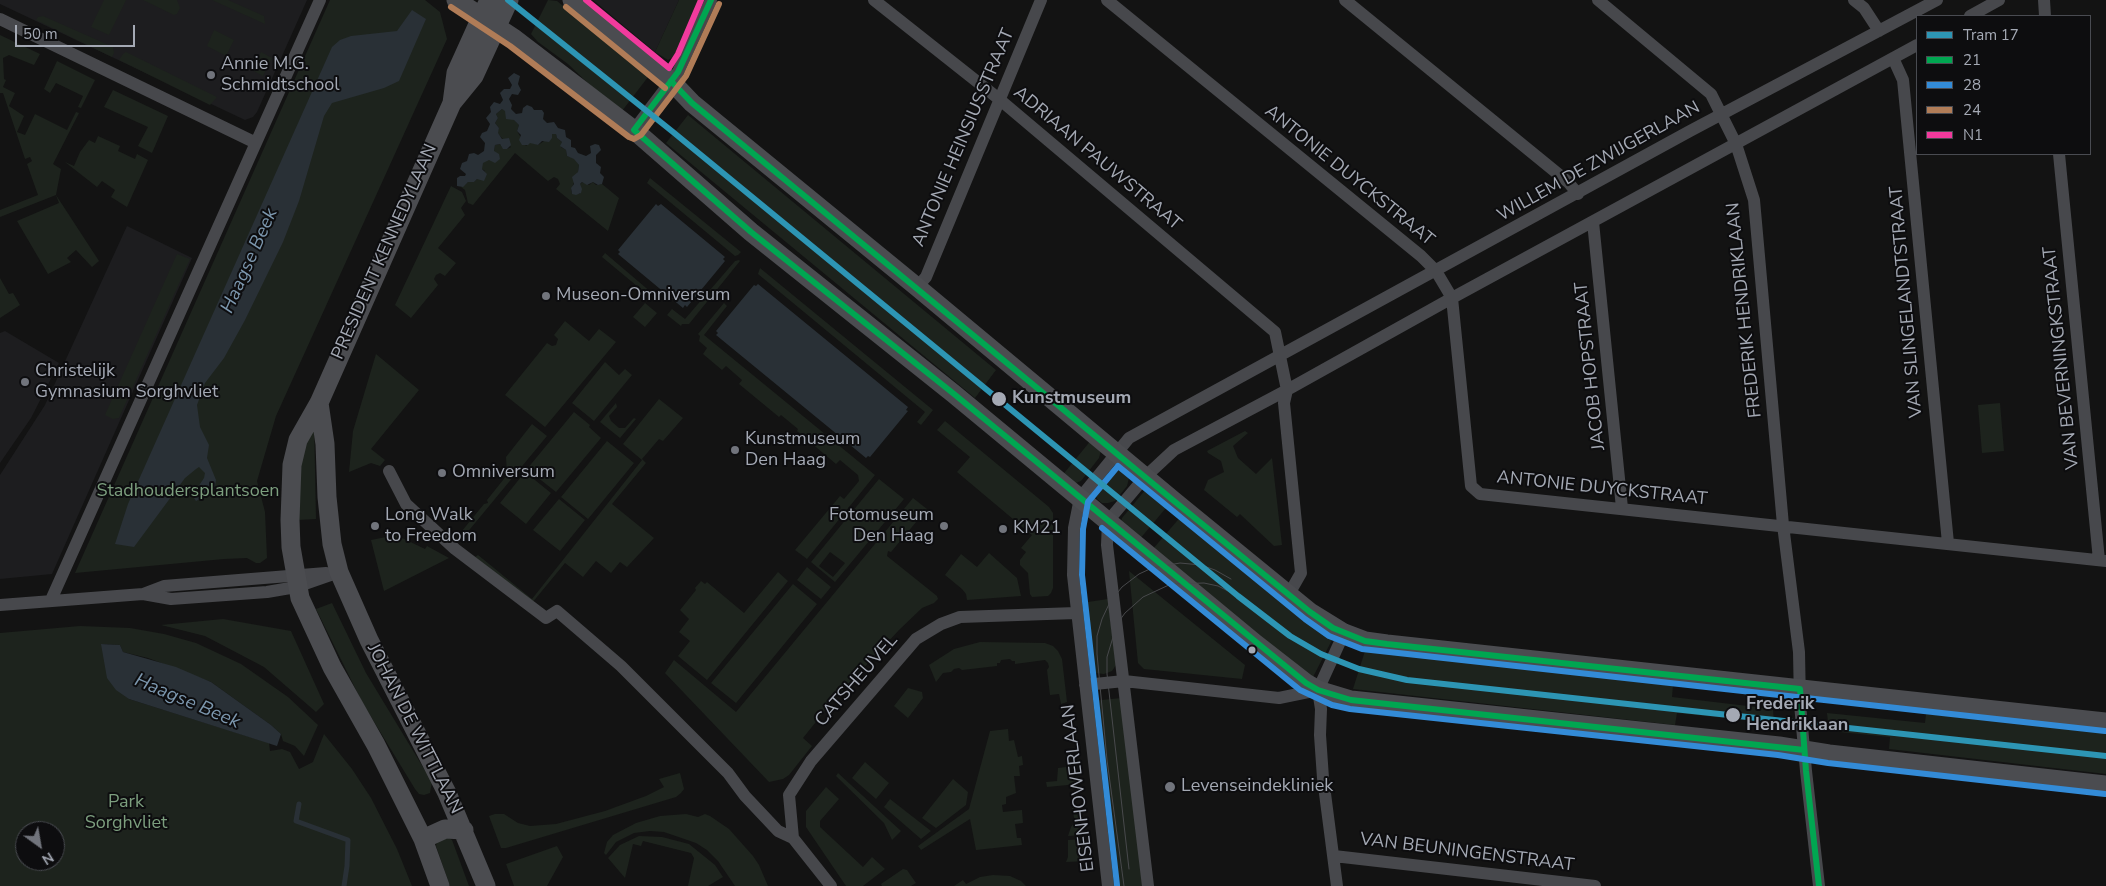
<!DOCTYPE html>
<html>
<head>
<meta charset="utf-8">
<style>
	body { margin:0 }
	#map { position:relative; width:2106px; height:886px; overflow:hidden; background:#131313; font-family:"Nunito Sans",sans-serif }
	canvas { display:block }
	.legend { position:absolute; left:1916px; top:15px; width:175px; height:140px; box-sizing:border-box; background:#0d0d0f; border:1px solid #494b51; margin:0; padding:6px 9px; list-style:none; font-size:15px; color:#a4a9b4 }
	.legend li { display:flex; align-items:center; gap:10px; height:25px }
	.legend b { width:25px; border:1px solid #494b51 }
	.north { position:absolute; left:15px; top:821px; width:50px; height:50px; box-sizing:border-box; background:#0d0d0f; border:1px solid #494b51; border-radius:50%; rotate:148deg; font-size:14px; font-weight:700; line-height:20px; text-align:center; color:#a4a9b4 }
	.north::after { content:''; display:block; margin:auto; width:18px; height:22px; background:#71747c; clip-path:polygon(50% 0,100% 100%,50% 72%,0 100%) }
	.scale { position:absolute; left:15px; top:25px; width:120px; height:22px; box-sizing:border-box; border:2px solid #a4a9b4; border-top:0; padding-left:6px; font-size:15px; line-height:18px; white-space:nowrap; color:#a4a9b4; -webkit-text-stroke:4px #0d0d0f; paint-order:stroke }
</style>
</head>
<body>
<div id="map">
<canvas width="2106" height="886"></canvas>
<ul class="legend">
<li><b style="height:6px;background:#2d95b4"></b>Tram 17</li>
<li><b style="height:6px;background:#00a651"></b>21</li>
<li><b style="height:6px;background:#338bd7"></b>28</li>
<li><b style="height:6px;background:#b07c57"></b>24</li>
<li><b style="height:6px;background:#f13a9d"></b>N1</li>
</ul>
<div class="north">N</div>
<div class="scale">50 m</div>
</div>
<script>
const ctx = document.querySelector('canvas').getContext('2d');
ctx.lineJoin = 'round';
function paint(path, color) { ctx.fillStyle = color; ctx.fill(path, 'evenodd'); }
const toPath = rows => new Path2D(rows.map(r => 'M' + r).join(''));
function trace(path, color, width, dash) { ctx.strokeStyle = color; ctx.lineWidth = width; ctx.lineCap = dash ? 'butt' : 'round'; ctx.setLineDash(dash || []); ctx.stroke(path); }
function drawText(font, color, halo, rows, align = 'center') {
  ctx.font = font + ' "Nunito Sans",sans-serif'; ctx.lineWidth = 4; ctx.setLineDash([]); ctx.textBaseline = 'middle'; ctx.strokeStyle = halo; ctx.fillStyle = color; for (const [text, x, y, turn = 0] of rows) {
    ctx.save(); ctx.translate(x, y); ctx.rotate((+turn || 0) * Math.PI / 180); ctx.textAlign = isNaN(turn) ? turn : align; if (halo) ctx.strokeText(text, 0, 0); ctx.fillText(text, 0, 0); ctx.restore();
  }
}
paint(toPath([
	[0,0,307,0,257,112,253,117,245,120,0,4],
	[593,0,679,0,655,52],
	[127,226,192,258,52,574,0,579,0,475,45,405],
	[5,331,59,363,31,418,0,463,0,333]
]), '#1d1d1f');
paint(toPath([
	[104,0,126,0,109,35,91,27],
	[143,0,177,0,180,8,177,14,174,15],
	[212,0,228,0,264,16,265,24],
	[330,0,425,0,440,12,447,39,276,416,257,481,265,512,267,558,260,563,256,563,247,558,224,559,75,573],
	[548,0,557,1,644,71,648,77,622,111,598,93,568,64,538,42,531,34],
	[679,0,701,0,678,54,668,60,655,52],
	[43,16,113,47,114,53,112,57,36,20,38,17],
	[214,30,234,40,226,56,207,46],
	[0,35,40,54,34,65,9,55,3,58,4,79,6,80,3,87,15,93,9,106,24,116,17,132,25,135,35,114,67,130,76,112,79,113,53,164,61,169,56,195,99,261,92,267,76,250,67,258,71,262,48,274,17,221,59,203,56,195,0,217,0,210,38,195,27,164,32,161,30,157,25,159,3,93,0,93],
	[126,52,217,97,210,105,119,60,123,54],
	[261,52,272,58,263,76,252,70],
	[57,61,95,80,81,108,78,107,83,96,56,83,50,93,44,89],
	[113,90,168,116,152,153,138,146,148,127,104,107],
	[502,109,505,110,519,125,517,131,526,146,530,142,538,145,552,136,552,133,556,134,557,138,562,142,561,147,566,150,567,156,575,158,579,165,578,172,571,190,572,194,580,194,580,184,583,182,589,185,593,182,596,185,602,184,619,198,608,231,556,189,560,184,558,179,554,177,548,181,515,153,473,205,468,203,465,190,461,187,468,182,474,182,485,171,482,169,482,163,494,151,495,145,500,144,502,147,507,149,511,147,497,133,499,128,495,123,498,118,496,114],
	[688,115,996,370,975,398,666,143],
	[98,136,120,146,118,151,135,159,137,154,148,160,127,207,111,197,115,190,102,181,97,187,65,162,74,166,80,152,89,140,95,143],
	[650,178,741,252,738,255,735,256,647,183],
	[451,186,462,192,466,201,461,208,465,215,438,248,456,263,445,276,440,273,436,275,434,279,438,285,411,318,395,305],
	[605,253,652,293,649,296,602,257],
	[177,254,190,259,119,418,113,419,105,415],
	[739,260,740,261,689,324,682,324,681,326,667,315,672,309,685,319,735,261],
	[760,268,933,410,921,425,917,422,925,412,758,274],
	[0,278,9,294,13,293,20,305,0,318],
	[645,303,657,313,645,327,633,317],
	[724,303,727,306,704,335,875,475,807,559,795,550,840,496,844,499,859,481,858,475,840,460,836,464,797,431,798,429,781,415,779,417,739,384,742,380,726,366,722,370,703,354,707,348,699,341,700,336,698,334],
	[565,321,589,341,599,329,616,342,545,427,505,395,547,343,552,346,556,345,558,339,554,335],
	[376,354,419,390,371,449,385,460,380,466,371,463,349,472,353,431],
	[605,362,619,375,625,369,632,375,594,421,572,403],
	[659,399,683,418,663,441,659,439,642,459,646,463,612,504,654,538,627,567,620,562,611,573,596,561,583,577,565,563,532,603,475,557,478,555,532,599,642,460,623,444],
	[616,403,617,407,609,416,611,421,619,428,625,428,632,420,634,418,636,419,620,438,600,422],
	[2000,403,2004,451,1982,453,1978,405],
	[574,412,590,425,589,427,601,438,556,492,527,469],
	[314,420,316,519,298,520,298,476,302,456],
	[945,421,1049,507,1053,513,1053,588,1051,593,1048,596,1032,597,1030,594,1028,573,1020,565,1020,560,1026,552,1021,548,1032,535,957,472,970,457,937,430],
	[532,424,547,436,461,540,457,537,484,504,488,503,487,500,507,475,506,457],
	[1245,431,1248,433,1233,446,1238,458,1256,474,1272,458,1282,545,1274,546,1240,514,1237,517,1204,490,1208,480,1224,472,1221,461,1208,453,1207,451],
	[1092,439,1101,450,1099,458,1081,481,1073,484,1061,477],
	[607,441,634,463,588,519,561,497],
	[1118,467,1127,471,1129,478,1127,486,1115,501,1108,503,1102,503,1097,499,1095,494,1096,488,1113,470],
	[525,472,551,493,526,524,500,503],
	[879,479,904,499,835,582,811,562],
	[830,552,845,563,833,577,819,566],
	[1146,489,1171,502,1139,540,1121,522,1122,518],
	[913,498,927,509,891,552,888,551,887,556,937,596,938,599,934,603,922,608,899,630,831,703,803,738,812,746,789,775,783,779,769,782,665,673,674,660,736,712],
	[559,499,585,520,560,551,533,530],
	[1183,514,1332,635,1332,640,1313,677,1310,678,1152,550],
	[396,535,425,549,427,546,449,558,384,591,371,540],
	[989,553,1017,578,1021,596,967,600,966,594,962,589,945,575,961,554,977,567],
	[807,567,831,587,821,599,797,580],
	[1129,571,1245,665,1242,679,1144,669,1138,663],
	[778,572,788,581,707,680,678,656,690,641,679,632,689,619,680,610,696,590,695,588,701,581,705,584,707,582,744,613],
	[793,584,817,604,736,703,711,683],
	[1108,599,1116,665,1112,671,1104,674,1095,673,1088,664,1081,603],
	[332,603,366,673,432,782,430,793,424,795,419,794,415,789,362,702,316,609],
	[223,619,291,631,324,704,316,712,264,667,205,636,161,625],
	[80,626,130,628,164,634,196,643,241,664,288,697,318,725,304,756,295,746,283,741,281,734,271,725,211,682,148,658,123,652,120,645,102,644,129,699,269,743,270,751,282,749,290,752,299,769,313,762,324,734,352,769,371,798,397,849,412,886,0,886,0,633],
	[25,831,55,831,55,861,25,861],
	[980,642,1045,643,1053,646,1058,651,1062,659,1067,702,1061,704,1059,694,1050,695,1047,670,1049,667,1048,663,1045,660,1015,664,1015,661,1012,661,1010,659,1001,660,1000,663,997,663,997,666,962,670,959,668,954,669,951,672,943,673,936,682,929,665,954,649],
	[1365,651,1673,685,1672,697,1773,709,1774,723,1677,713,1675,725,1353,689],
	[908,688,922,692,923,698,908,718,894,706],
	[1121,698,1143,886,1113,886,1092,701],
	[1827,713,1925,723,1926,714,2106,732,2106,774,1889,749,1890,737,1829,731],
	[1008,729,1009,741,1014,740,1018,757,1022,756,1023,765,1019,766,1020,776,1014,776,1016,793,1006,797,1006,804,1002,805,1003,812,1022,810,1023,823,1015,824,1017,838,1021,838,1022,845,976,850,970,819,921,850,918,846,969,809,990,731],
	[865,762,889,783,876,799,852,778],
	[1066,767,1070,776,1077,778,1078,784,1047,787,1046,782,1057,781,1058,768],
	[680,773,684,789,681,793,676,797,506,848,501,848,489,816,495,814,504,814,518,823,530,826,556,824,605,811,646,796,664,787,659,779],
	[838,773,901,831,892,840,884,823,836,776],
	[953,779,968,792,966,805,936,828,922,818],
	[826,787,839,799,820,821,820,827,863,867,872,857,885,869,863,886,846,886,806,827,806,811],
	[890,799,931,831,921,839,884,807],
	[1081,807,1083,835,1068,836,1071,827,1075,822,1072,808],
	[686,814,698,817,705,814,710,816,729,829,753,856,759,865,768,886,735,886,718,861,707,850,696,843,664,832,650,831,634,833,616,842,606,855,604,853,607,842,613,835,636,823,660,816],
	[639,836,662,837,689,844,715,865,723,877,708,886,688,886,694,858,691,853,643,841,641,846,633,844,625,878,608,858,620,845],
	[449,838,452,840,469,886,450,886,436,846,437,841],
	[1084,839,1086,861,1066,862,1068,857,1068,840],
	[557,846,563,857,547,886,514,886,506,864],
	[903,869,907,870,916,883,911,886,882,886,881,884],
	[993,875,1010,876,1021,881,1026,886,954,886,963,880,966,884,980,877]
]), '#1d231d');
paint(toPath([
	[412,10,426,19,399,81,384,88,332,103,324,116,299,201,283,242,245,320,224,358,205,383,197,405,200,427,209,445,207,458,216,480,215,486,210,494,196,501,194,498,194,493,204,478,205,473,199,467,196,469,185,478,134,547,115,544,128,504,332,47,340,40,351,36,397,31],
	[514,73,520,76,518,84,521,90,518,95,512,94,509,99,512,105,511,109,516,114,522,113,523,108,527,105,532,107,534,110,542,110,544,113,543,119,547,123,554,122,558,128,565,130,566,137,571,140,571,147,575,148,578,153,586,156,591,153,590,146,595,144,599,145,601,150,596,155,596,163,601,167,600,173,604,177,602,184,598,185,593,182,587,185,582,182,580,184,582,189,581,193,576,195,572,194,571,188,574,184,572,177,578,172,579,165,574,159,567,156,566,150,560,146,562,142,557,138,556,134,552,134,552,138,549,142,542,141,538,145,530,143,528,145,522,145,519,140,521,135,517,131,519,125,514,120,506,119,505,111,502,109,496,114,498,118,495,123,499,128,498,133,502,139,509,138,511,145,507,149,503,149,500,144,495,145,494,151,499,154,500,159,495,163,489,160,483,163,482,169,487,174,484,181,477,179,474,182,468,182,463,187,457,186,457,178,460,176,465,176,466,174,460,169,462,163,467,161,469,154,474,153,478,155,484,151,485,143,480,137,482,133,487,131,490,124,486,118,491,112,490,107,494,102,500,104,503,100,500,93,504,89,510,89,512,85,508,78],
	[656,204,658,206,661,204,725,257,723,259,725,261,687,307,685,305,683,308,618,254,620,252,618,250],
	[758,284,908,407,906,410,908,411,870,457,868,456,866,458,716,335,718,333,716,331,754,285,756,286],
	[101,644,120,645,123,652,176,667,211,682,271,725,281,734,277,746,129,699,116,690,107,678]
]), '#293036');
trace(toPath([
	[299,804,296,821,348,840,347,866,344,886]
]), '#293036', 5);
trace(toPath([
	[874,0,999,99,1275,332,1287,390,1284,403,1301,573,1289,594],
	[1107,0,1421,256,1436,271,1452,298,1471,486,1480,494,2106,561],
	[1345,0,1568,182,1578,194],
	[1598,0,1711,94,1736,144,1754,200,1783,525,1799,652,1800,704,1806,771,1819,886],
	[1854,0,1864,8,1879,31],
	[2044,0,2045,16],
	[1970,16,1999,0],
	[0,19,256,143],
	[1893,58,1903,80,1948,543],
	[634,130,678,72,711,0],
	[2059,154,2099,560],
	[1593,222,1622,508],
	[917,287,926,277,1041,0],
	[389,471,406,504,455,549,546,618,557,611,621,666,728,773,745,796,778,831,793,838],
	[143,594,164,586,326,573],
	[51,600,320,0],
	[0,605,143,594,171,599,267,592,296,587,339,572],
	[1085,685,1124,681,1279,698,1318,690],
	[1318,690,1321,709,1320,735,1323,778,1337,886],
	[1318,690,1344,633],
	[1334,856,1595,886],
	[831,886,793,838,789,795,811,761,916,639,941,624,960,617,1076,613],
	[1108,886,1073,575,1074,528,1080,498,1129,438,1690,131,1937,0],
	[1148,886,1107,545,1108,521,1145,477,1174,450,1287,390,1452,298,1917,45]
]), '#47484c', 12);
trace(toPath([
	[456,0,515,39,634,130,751,232,954,394,1256,644,1306,683,1318,690,1351,700,1779,746,1829,754,2106,785],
	[572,0,671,81,692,103,917,287,1174,501,1310,612,1344,633,1365,641,1387,644,2106,722],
	[452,103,456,73,489,0],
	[319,403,325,444,327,497,332,544,339,572,369,640,447,793,486,886],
	[423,839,445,829,464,830],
	[440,886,423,839,376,745,332,667,300,598,291,547,290,520,292,465,298,440,319,403,452,103,474,76,509,0]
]), '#4b4c50', 19);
trace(toPath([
	[1129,869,1107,674,1107,657,1117,624,1125,613,1143,597,1171,584,1204,583,1218,586,1238,596],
	[1124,886,1107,760,1097,654,1097,636,1102,619,1110,602,1122,587,1139,574,1152,568,1180,563,1201,565,1215,570,1231,579]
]), '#48494c', 1);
trace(toPath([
	[711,0,678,72,634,130,751,232,954,394,1306,683,1318,690,1351,700,1804,750],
	[671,81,692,103,1174,501,1310,612,1333,628,1365,641,1387,644,1800,689,1806,771,1819,886]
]), '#00a651', 6);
trace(toPath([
	[1102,528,1300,690,1332,705,1350,709,1778,755,1828,763,2105,794],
	[1117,885,1082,575,1083,529,1088,502,1118,466,1305,619,1329,636,1362,649,2105,731]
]), '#338bd7', 6);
trace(toPath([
	[451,7,510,46,629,137,634,139,641,135,686,76,719,4],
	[566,7,665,88]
]), '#b07c57', 6);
trace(toPath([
	[586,0,669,68,678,54,701,0]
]), '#f13a9d', 6);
trace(toPath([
	[508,0,673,132,1238,596,1290,636,1321,654,1359,669,1407,680,2106,756]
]), '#2d95b4', 6);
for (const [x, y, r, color] of [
	[211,75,5,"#71747c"],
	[546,296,5,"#71747c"],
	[25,382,5,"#71747c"],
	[999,399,8,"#a4a9b4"],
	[735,450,5,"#71747c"],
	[442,473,5,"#71747c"],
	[375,526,5,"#71747c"],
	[944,526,5,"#71747c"],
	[1003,529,5,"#71747c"],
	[1252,650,4.5,"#a4a9b4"],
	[1733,715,8,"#a4a9b4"],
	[1170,787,6,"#71747c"]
]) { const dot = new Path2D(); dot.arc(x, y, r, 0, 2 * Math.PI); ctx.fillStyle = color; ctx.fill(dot); trace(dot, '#0d0d0f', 2); }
drawText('18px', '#a4a9b4', '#0d0d0f', [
	["Annie M.G.",221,65],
	["Schmidtschool",221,86],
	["Museon-Omniversum",556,296],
	["Christelijk",35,372],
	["Gymnasium Sorghvliet",35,393],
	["Kunstmuseum",745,440],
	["Den Haag",745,461],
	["Omniversum",452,473],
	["Long Walk",385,516],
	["to Freedom",385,537],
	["Fotomuseum",934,516,"right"],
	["Den Haag",934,537,"right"],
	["KM21",1013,529],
	["Levenseindekliniek",1181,787]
], 'left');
drawText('18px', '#a4a9b4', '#0d0d0f', [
	["ANTONIE HEINSIUSSTRAAT",964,138,-67],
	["ADRIAAN PAUWSTRAAT",1097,159,40],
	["WILLEM DE ZWIJGERLAAN",1599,162,-29],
	["ANTONIE DUYCKSTRAAT",1349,176,39],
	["PRESIDENT KENNEDYLAAN",385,252,-66],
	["VAN SLINGELANDTSTRAAT",1907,302,-95],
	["FREDERIK HENDRIKLAAN",1745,310,-96],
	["VAN BEVERNINGKSTRAAT",2062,358,-96],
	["JACOB HOPSTRAAT",1591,366,-96],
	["ANTONIE DUYCKSTRAAT",1602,489,6],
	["CATSHEUVEL",857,681,-49],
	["JOHAN DE WITTLAAN",414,729,63],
	["EISENHOWERLAAN",1079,788,-97],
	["VAN BEUNINGENSTRAAT",1467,853,7]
]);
drawText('bold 18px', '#a4a9b4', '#0d0d0f', [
	["Kunstmuseum",1012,399],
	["Frederik",1746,705],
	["Hendriklaan",1746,726]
], 'left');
drawText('18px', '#7c9e7e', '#0d0d0f', [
	["Stadhoudersplantsoen",188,492],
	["Park",126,803],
	["Sorghvliet",126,824]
]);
drawText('italic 19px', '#7c97ae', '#0d0d0f', [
	["Haagse Beek",250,261,-66],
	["Haagse Beek",187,702,23]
]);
</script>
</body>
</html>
